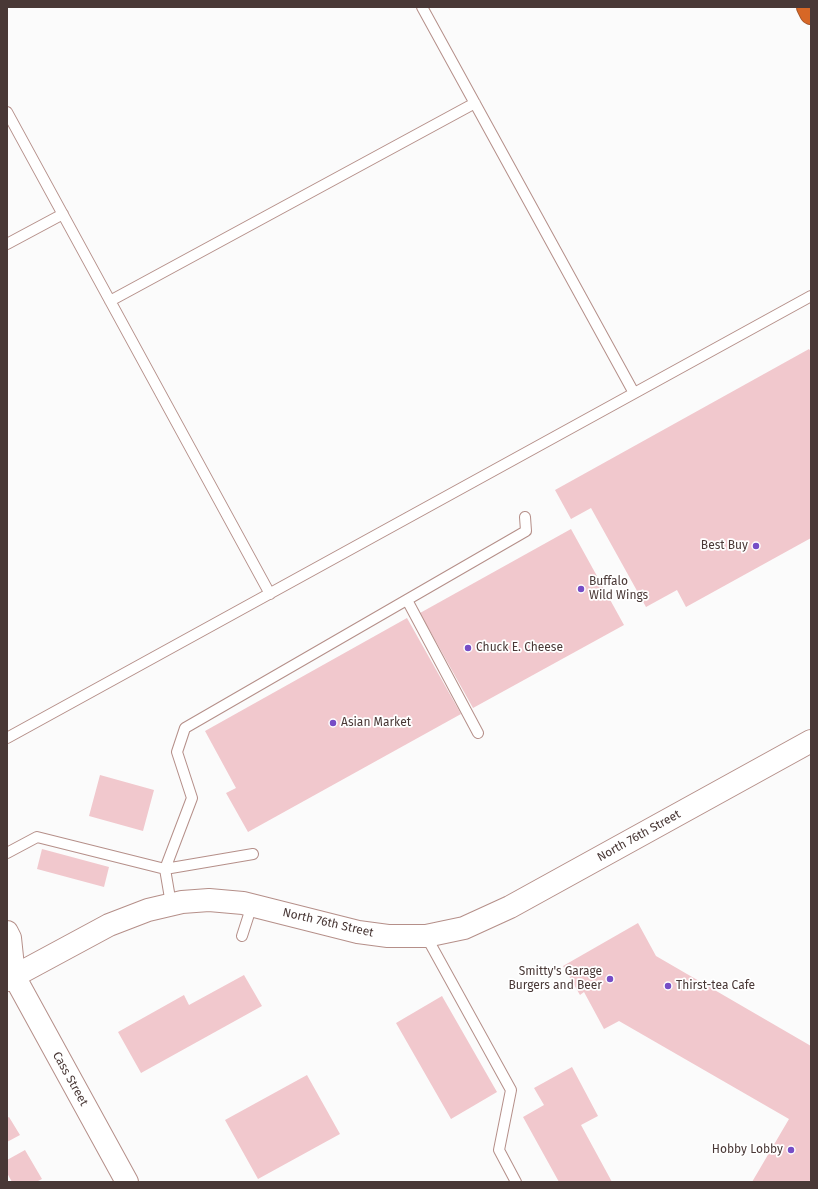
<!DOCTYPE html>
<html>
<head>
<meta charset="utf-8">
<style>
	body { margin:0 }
	#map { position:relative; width:818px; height:1189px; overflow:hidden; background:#fbfbfb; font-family:"Fira Sans",sans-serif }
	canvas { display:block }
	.frame { position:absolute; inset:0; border:8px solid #493836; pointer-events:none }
</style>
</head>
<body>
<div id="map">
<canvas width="818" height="1189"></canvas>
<div class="frame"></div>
</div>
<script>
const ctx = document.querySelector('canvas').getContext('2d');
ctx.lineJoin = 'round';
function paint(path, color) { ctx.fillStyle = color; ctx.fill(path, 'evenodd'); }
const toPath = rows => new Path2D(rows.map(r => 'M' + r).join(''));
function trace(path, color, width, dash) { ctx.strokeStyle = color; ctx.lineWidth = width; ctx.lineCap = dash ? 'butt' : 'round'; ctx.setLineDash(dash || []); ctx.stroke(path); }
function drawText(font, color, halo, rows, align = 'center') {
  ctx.font = font + ' "Fira Sans",sans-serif'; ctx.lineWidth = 3.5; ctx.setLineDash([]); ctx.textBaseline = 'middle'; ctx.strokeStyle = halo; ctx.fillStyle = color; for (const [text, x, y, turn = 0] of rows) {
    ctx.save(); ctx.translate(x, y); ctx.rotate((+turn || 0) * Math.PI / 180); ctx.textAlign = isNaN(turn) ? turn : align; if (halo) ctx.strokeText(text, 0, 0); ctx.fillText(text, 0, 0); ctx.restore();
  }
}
paint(toPath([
	[809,349,811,352,811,538,686,607,677,590,646,607,591,508,571,519,555,490],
	[571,529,624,625,473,708,420,613],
	[407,618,461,714,248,832,226,793,236,788,205,731],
	[100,775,154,790,143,831,89,816],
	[42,849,109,867,104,887,37,869],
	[638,923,656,956,811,1046,811,1182,752,1182,789,1119,619,1021,604,1029,584,992,580,995,563,966],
	[244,975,262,1006,141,1073,118,1032,184,995,189,1005],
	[442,996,497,1092,451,1119,396,1023],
	[572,1067,598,1116,581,1125,612,1182,559,1182,523,1117,544,1105,534,1088],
	[307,1075,340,1134,258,1179,225,1120],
	[9,1117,20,1135,7,1142,7,1118],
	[25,1150,42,1179,36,1182,12,1182,7,1173,7,1160]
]), '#f1c8cd');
const lane = toPath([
	[422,7,634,393],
	[7,112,270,594],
	[7,244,63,214],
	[110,301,475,103],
	[407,600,478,733],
	[7,738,811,296],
	[7,853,37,837,165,869,171,904],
	[165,869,192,798,177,752,185,728,526,531,525,517],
	[165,869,253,854],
	[242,936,252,905],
	[426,936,511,1090,499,1150,516,1182]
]);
const secondary = toPath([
	[7,932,10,938,14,976],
	[7,969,14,976,127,1182],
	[7,980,109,925,148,910,182,902,209,900,243,903,358,932,388,936,426,936,464,928,510,907,811,741]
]);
const highway = toPath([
	[808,7,811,13]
]);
trace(lane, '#b58f89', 12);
trace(secondary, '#b58f89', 24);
trace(highway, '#a5572c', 24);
trace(lane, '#fff', 10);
trace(secondary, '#fff', 22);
trace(highway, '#d76726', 22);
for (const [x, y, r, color] of [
	[756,546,4,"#764dc6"],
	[581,589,4,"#764dc6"],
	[468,648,4,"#764dc6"],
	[333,723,4,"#764dc6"],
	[610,979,4,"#764dc6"],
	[668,986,4,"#764dc6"],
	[791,1150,4,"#764dc6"]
]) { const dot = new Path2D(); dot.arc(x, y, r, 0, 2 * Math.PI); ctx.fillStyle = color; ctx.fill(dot); trace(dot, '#fff', 1.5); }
drawText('12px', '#493836', '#fff', [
	["Best Buy",748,546,"right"],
	["Buffalo",589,582],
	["Wild Wings",589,596],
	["Chuck E. Cheese",476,648],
	["Asian Market",341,723],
	["Smitty's Garage",602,972,"right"],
	["Burgers and Beer",602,986,"right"],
	["Thirst-tea Cafe",676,986],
	["Hobby Lobby",783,1150,"right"]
], 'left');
drawText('12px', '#493836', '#fff', [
	["North 76th Street",639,836,-29],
	["North 76th Street",328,923,13],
	["Cass Street",70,1079,61]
]);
</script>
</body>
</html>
